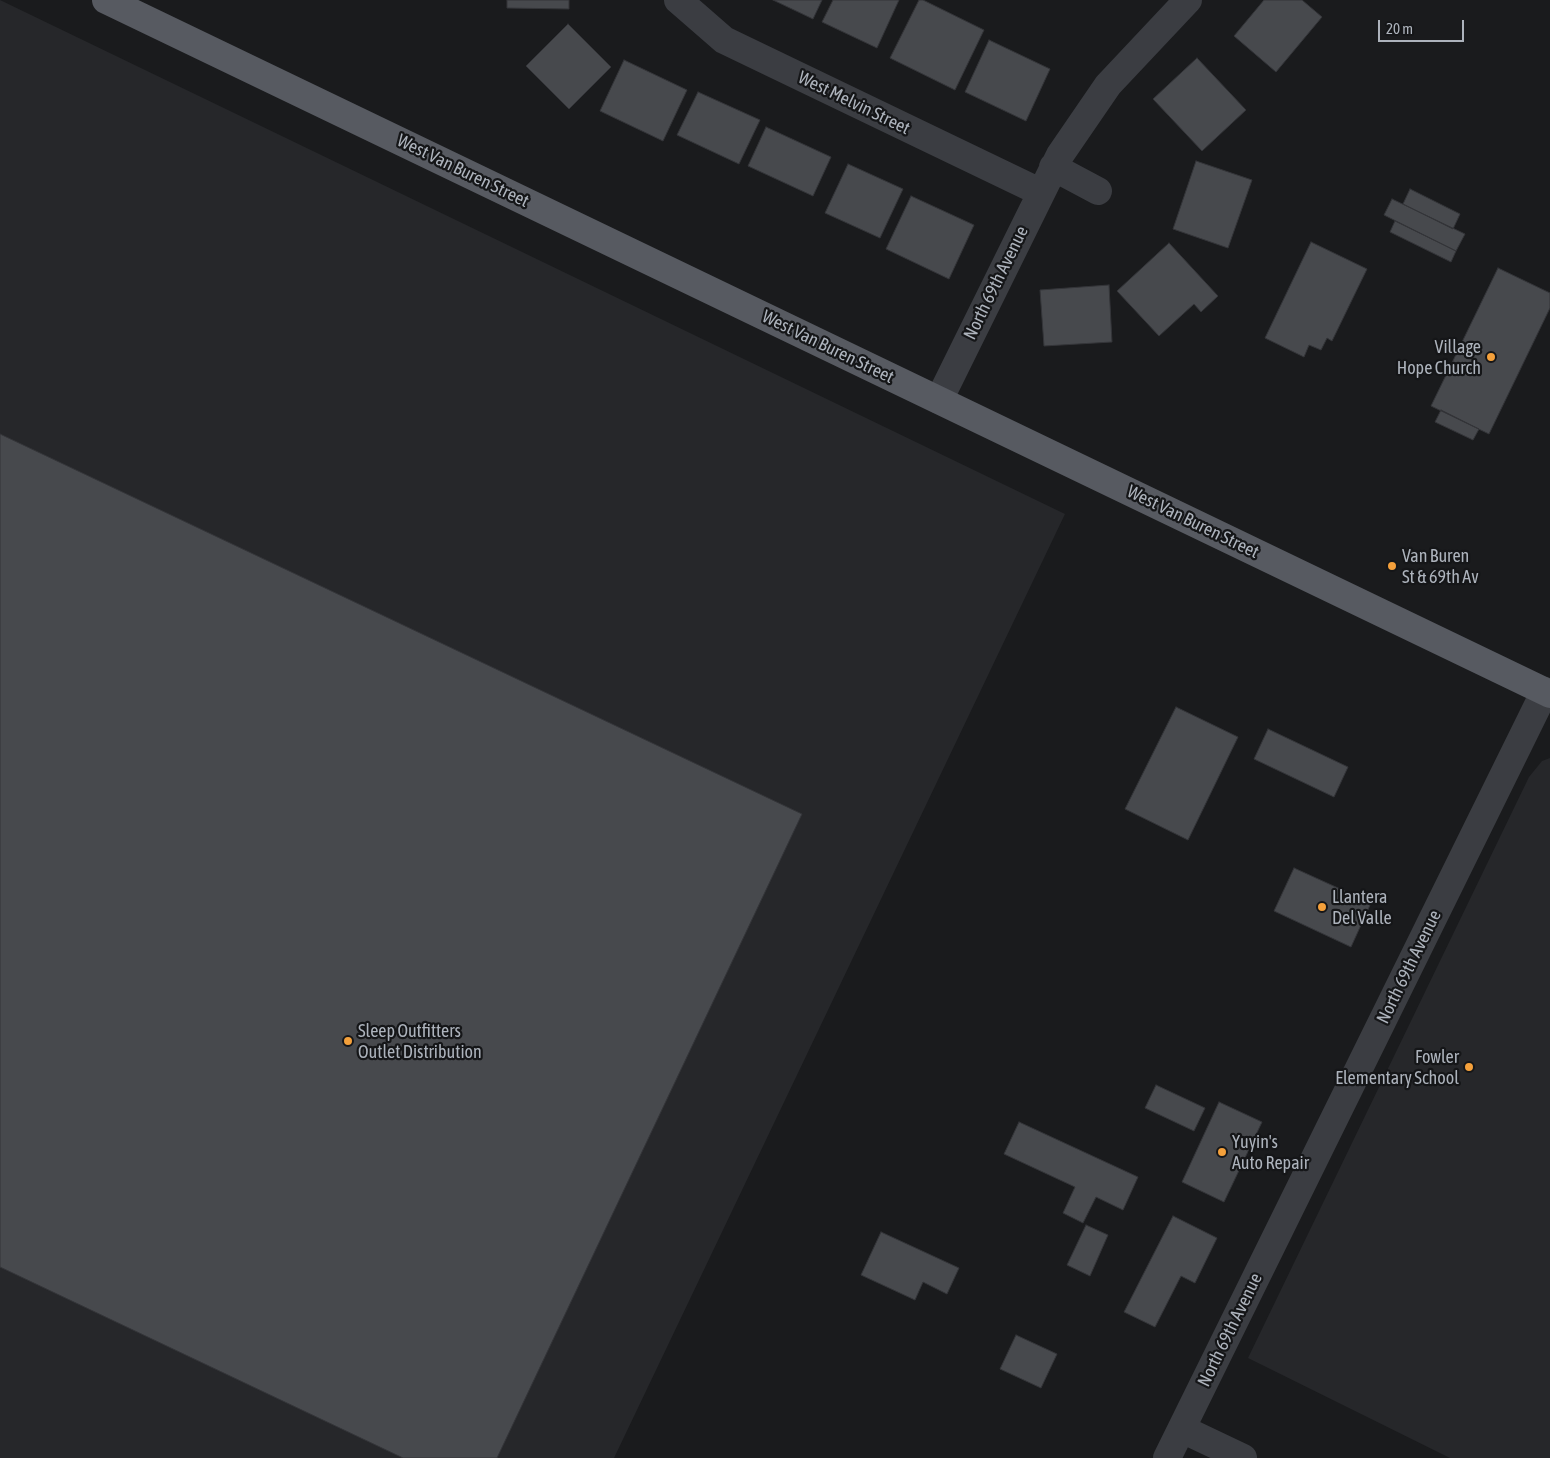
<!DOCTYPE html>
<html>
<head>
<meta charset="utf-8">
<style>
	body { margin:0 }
	#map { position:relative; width:1550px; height:1458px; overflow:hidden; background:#1a1b1d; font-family:"Asap Condensed",sans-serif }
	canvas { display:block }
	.scale { position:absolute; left:1378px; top:20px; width:86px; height:22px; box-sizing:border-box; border:2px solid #adb3bc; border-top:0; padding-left:6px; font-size:15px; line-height:18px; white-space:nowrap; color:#adb3bc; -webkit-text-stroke:4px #151618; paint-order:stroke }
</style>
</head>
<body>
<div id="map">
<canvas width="1550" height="1458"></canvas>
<div class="scale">20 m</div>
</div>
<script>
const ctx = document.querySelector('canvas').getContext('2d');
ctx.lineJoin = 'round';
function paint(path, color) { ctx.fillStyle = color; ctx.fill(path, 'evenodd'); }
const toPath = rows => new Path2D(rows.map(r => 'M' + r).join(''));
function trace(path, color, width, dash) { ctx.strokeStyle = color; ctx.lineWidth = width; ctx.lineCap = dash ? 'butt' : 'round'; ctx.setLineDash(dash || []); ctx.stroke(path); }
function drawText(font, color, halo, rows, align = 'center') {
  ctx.font = font + ' "Asap Condensed",sans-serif'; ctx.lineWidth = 4.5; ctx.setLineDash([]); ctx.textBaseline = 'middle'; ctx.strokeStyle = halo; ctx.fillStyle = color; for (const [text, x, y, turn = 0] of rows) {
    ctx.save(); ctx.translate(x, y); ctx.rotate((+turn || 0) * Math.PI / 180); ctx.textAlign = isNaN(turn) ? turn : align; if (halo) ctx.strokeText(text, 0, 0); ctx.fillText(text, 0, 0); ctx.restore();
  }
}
paint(toPath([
	[0,0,1065,514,614,1458,0,1458],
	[1550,758,1550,1458,1450,1458,1248,1358,1529,777,1542,761]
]), '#26272a');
const building = toPath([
	[507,0,569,0,569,9,507,8,507,0],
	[773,0,822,0,813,19,773,0],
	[833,0,899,0,877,48,822,22,833,0],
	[919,0,923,0,984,30,955,90,890,58,919,0],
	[1264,0,1302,0,1322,17,1276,72,1234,36,1264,0],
	[568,24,611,67,569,109,526,66,568,24],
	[989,40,1050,69,1026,121,965,92,989,40],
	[1197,58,1246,110,1202,151,1153,99,1197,58],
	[624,60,687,90,663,141,600,111,624,60],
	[698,92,760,120,739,164,677,135,698,92],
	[766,127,831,157,813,196,748,166,766,127],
	[1196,161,1252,180,1228,248,1173,229,1196,161],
	[848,164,903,189,880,238,825,213,848,164],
	[1410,189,1460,214,1453,229,1403,204,1410,189],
	[911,196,974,225,949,279,886,249,911,196],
	[1392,199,1465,234,1456,251,1384,215,1392,199],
	[1395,221,1456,251,1451,262,1390,232,1395,221],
	[1311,242,1367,269,1332,341,1327,338,1321,350,1309,345,1304,357,1265,338,1311,242],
	[1169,243,1218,296,1201,312,1194,304,1159,336,1117,291,1169,243],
	[1498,268,1550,293,1550,308,1489,434,1431,406,1498,268],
	[1109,285,1112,342,1044,346,1040,290,1109,285],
	[1441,410,1479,429,1473,440,1435,422,1441,410],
	[0,434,802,814,497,1458,403,1458,0,1267,0,434],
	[1176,707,1238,737,1188,840,1125,809,1176,707],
	[1268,729,1348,767,1334,797,1254,759,1268,729],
	[1294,868,1371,903,1351,947,1274,911,1294,868],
	[1156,1085,1205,1108,1194,1131,1145,1108,1156,1085],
	[1219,1102,1262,1122,1224,1202,1182,1182,1219,1102],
	[1019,1122,1138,1177,1123,1210,1096,1197,1083,1223,1063,1213,1075,1187,1004,1154,1019,1122],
	[1173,1216,1217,1238,1195,1283,1181,1276,1155,1327,1124,1312,1173,1216],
	[1086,1225,1108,1235,1090,1276,1067,1265,1086,1225],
	[881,1232,959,1268,947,1294,923,1282,915,1300,861,1275,881,1232],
	[1016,1335,1057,1354,1041,1388,1000,1369,1016,1335]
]);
paint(building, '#47494d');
trace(building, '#343539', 1);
trace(toPath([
	[678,0,724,40,1040,192],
	[1053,167,1098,191],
	[939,400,1060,155,1108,85,1188,0],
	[1182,1429,1243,1458],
	[1167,1458,1545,691]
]), '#3b3d42', 28);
trace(toPath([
	[106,0,1550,694]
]), '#575a61', 28);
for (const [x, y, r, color] of [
	[1491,357,5,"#f4a03b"],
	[1392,566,5,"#f4a03b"],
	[1322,907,5,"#f4a03b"],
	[348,1041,5,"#f4a03b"],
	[1469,1067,5,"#f4a03b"],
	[1222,1152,5,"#f4a03b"]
]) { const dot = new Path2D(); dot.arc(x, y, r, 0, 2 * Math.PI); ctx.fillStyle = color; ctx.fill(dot); trace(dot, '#151618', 2); }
drawText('18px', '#adb3bc', '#151618', [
	["West Melvin Street",854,103,26],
	["West Van Buren Street",463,171,26],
	["North 69th Avenue",996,283,-64],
	["West Van Buren Street",828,347,26],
	["West Van Buren Street",1193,522,26],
	["North 69th Avenue",1409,967,-64],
	["North 69th Avenue",1230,1330,-64]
]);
drawText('18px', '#adb3bc', '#151618', [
	["Village",1481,347,"right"],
	["Hope Church",1481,368,"right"],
	["Van Buren",1402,556],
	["St & 69th Av",1402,577],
	["Llantera",1332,897],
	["Del Valle",1332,918],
	["Sleep Outfitters",358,1031],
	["Outlet Distribution",358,1052],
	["Fowler",1459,1057,"right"],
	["Elementary School",1459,1078,"right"],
	["Yuyin's",1232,1142],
	["Auto Repair",1232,1163]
], 'left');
</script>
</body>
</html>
